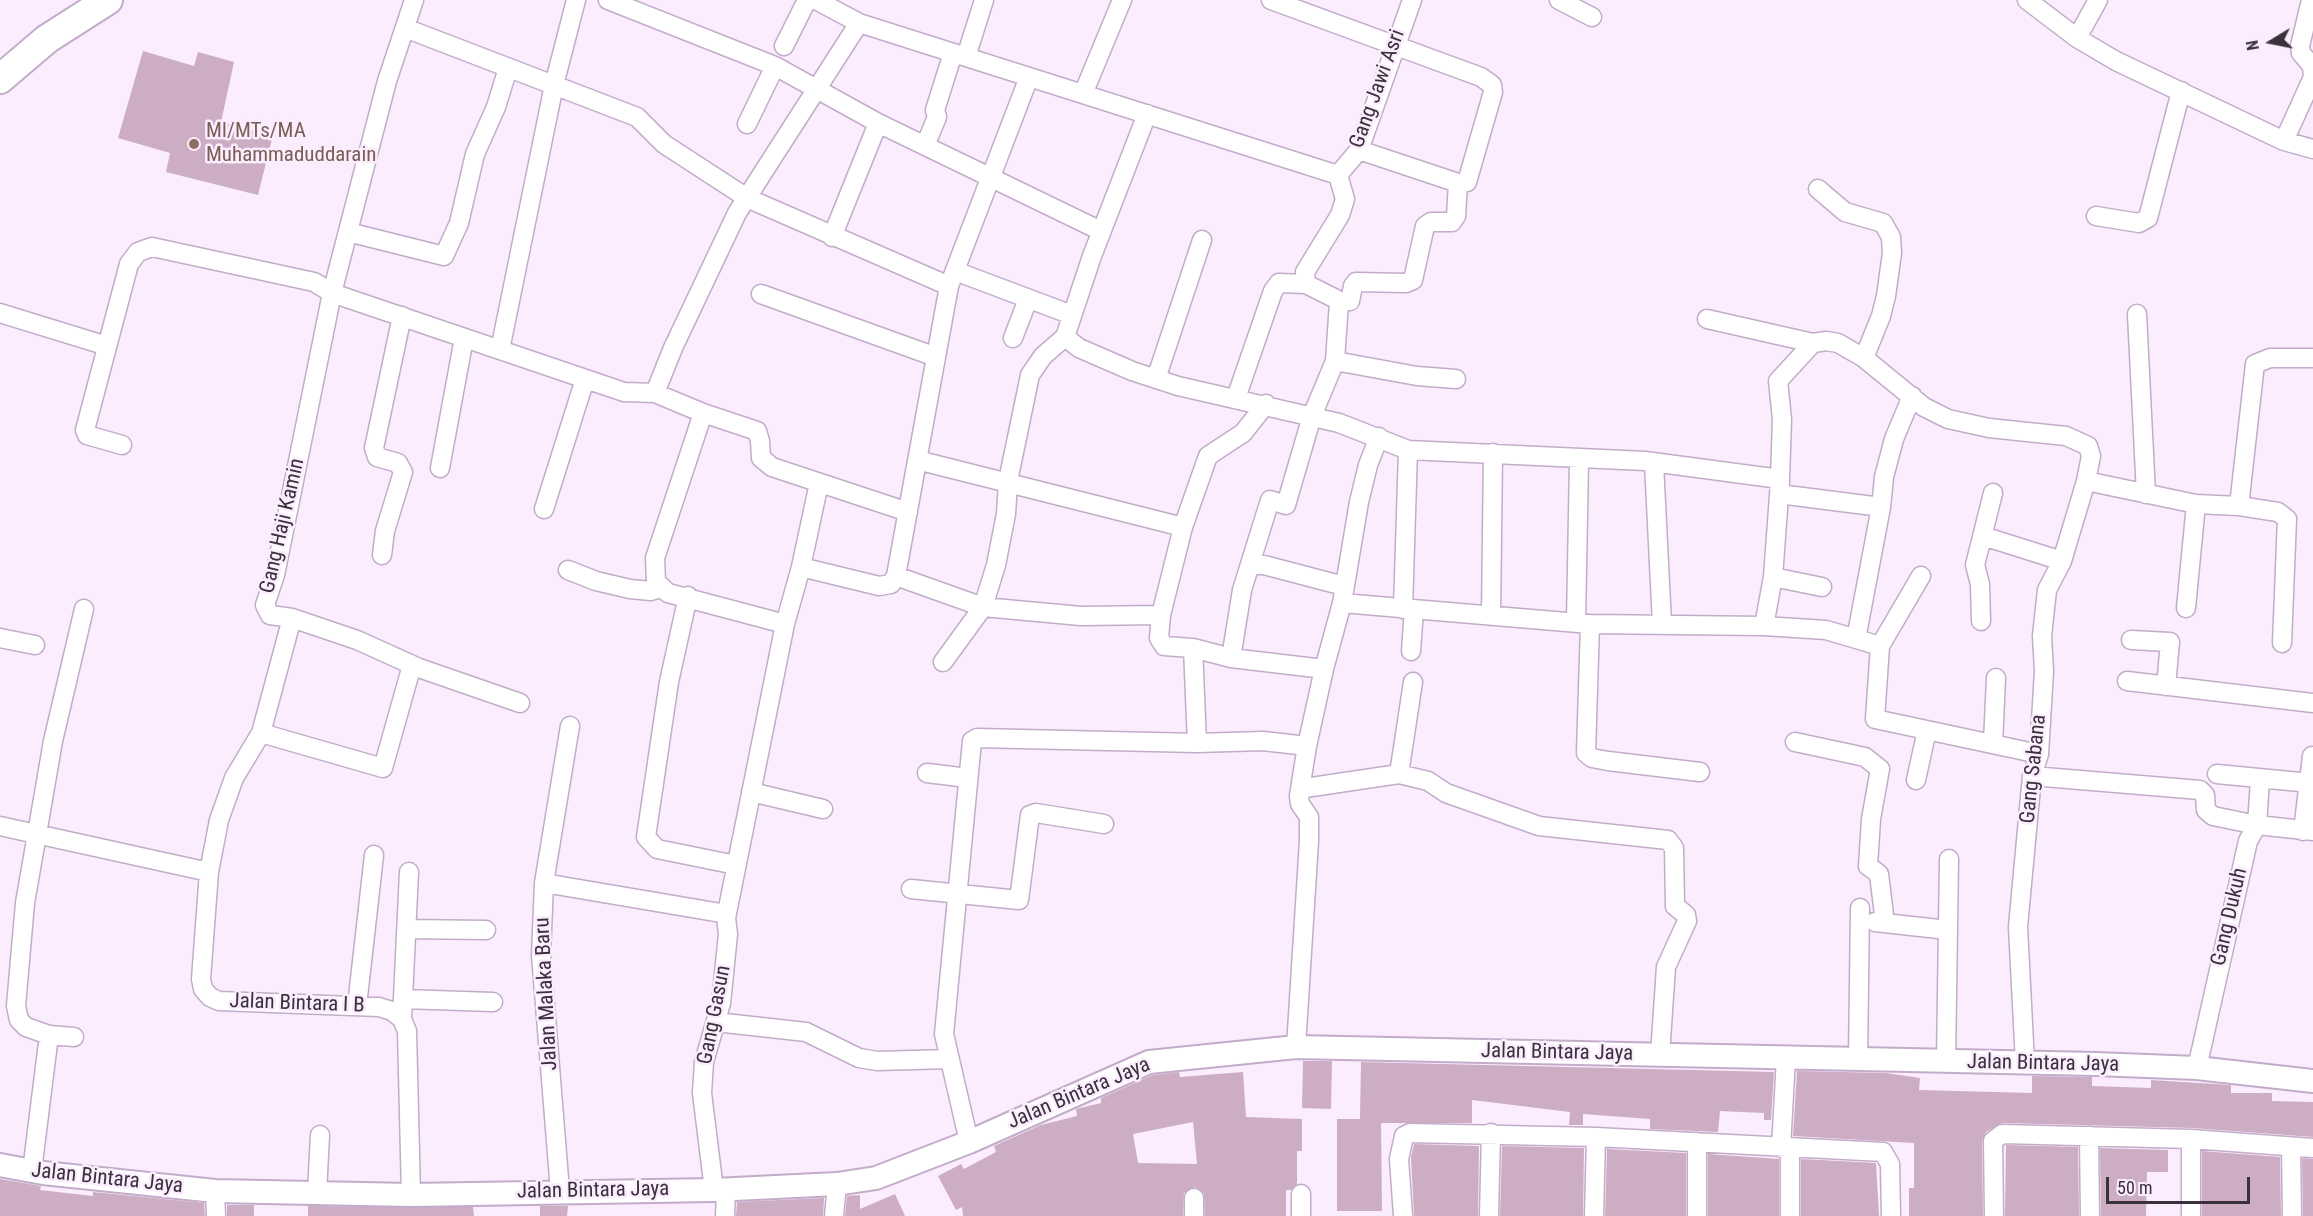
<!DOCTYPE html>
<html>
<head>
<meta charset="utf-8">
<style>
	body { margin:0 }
	#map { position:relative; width:2313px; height:1216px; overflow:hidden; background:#fbecfe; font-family:"Roboto Condensed",sans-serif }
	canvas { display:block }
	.north { position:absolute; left:2241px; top:12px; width:60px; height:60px; -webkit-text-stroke:4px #fbecfe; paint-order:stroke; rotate:260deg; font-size:16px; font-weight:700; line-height:24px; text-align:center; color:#3b313d }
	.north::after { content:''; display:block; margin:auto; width:21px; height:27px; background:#3b313d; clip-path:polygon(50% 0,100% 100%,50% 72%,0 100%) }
	.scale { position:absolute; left:2106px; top:1177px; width:144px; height:27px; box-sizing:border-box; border:3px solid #3b313d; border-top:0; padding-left:8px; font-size:18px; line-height:21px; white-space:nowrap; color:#3b313d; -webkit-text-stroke:4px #fbecfe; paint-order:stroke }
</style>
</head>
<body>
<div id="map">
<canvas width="2313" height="1216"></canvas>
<div class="north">N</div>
<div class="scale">50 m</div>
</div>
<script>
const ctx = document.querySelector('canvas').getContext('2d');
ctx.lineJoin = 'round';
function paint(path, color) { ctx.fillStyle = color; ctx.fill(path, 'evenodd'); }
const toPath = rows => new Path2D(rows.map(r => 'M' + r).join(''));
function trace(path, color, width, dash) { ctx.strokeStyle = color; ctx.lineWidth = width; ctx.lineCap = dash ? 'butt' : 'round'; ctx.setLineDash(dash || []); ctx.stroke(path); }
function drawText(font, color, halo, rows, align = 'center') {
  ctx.font = font + ' "Roboto Condensed",sans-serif'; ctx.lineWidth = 5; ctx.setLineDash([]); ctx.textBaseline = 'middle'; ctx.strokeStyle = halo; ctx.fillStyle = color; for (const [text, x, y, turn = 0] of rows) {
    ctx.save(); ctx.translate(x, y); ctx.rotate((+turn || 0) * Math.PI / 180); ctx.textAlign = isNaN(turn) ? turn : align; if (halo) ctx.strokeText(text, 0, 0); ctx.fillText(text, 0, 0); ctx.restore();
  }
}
paint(toPath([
	[143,51,194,66,198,52,234,62,221,122,273,135,258,195,166,172,170,153,118,138],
	[1303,1061,1332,1061,1331,1109,1302,1108],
	[1361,1062,1774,1072,1771,1120,1764,1120,1764,1113,1720,1111,1718,1132,1650,1129,1650,1119,1583,1114,1583,1125,1569,1125,1570,1112,1472,1100,1472,1123,1381,1123,1382,1211,1337,1211,1337,1119,1360,1119],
	[1797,1071,1886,1073,1920,1078,1919,1090,2032,1093,2032,1076,2092,1077,2092,1086,2151,1088,2151,1080,2231,1085,2231,1093,2272,1093,2272,1101,2313,1102,2313,1137,2192,1128,2002,1123,1986,1132,1982,1141,1983,1216,1909,1216,1909,1188,1914,1188,1914,1143,1793,1136],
	[1179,1072,1180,1077,1243,1072,1246,1117,1302,1119,1302,1151,1297,1151,1297,1184,1291,1190,1286,1190,1286,1216,1205,1216,1204,1193,1195,1187,1184,1193,1183,1216,963,1216,962,1207,956,1210,938,1176,961,1164,964,1169,996,1152,994,1146,1041,1125,1077,1116,1076,1109,1101,1103,1101,1098,1153,1075],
	[1193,1122,1197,1164,1138,1163,1133,1134],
	[1414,1144,1479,1146,1478,1216,1414,1216,1411,1157],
	[2006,1145,2078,1147,2079,1216,2005,1216],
	[1502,1146,1584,1148,1583,1216,1500,1216],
	[2100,1148,2168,1150,2168,1172,2147,1172,2146,1216,2101,1216],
	[1607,1149,1686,1153,1686,1216,1605,1216],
	[2202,1151,2280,1157,2281,1216,2202,1216],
	[1708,1154,1779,1159,1779,1216,1708,1216],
	[2302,1158,2313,1159,2313,1216,2303,1216],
	[1801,1159,1876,1163,1879,1216,1801,1216],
	[0,1179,41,1186,40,1190,93,1196,93,1192,204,1203,205,1216,0,1216],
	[895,1194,905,1216,845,1216,847,1196,860,1195,860,1209],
	[824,1198,823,1216,736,1216,737,1202],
	[227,1205,254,1205,254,1216,227,1216],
	[308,1206,473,1207,474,1216,308,1216],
	[540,1206,568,1206,567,1216,540,1216]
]), '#cdadc3');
const minor = toPath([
	[608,0,775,66,878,123,1101,231],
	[816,0,859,23,1338,175],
	[1271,0,1481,77,1492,85,1493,92,1467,182,1458,183,1359,150],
	[1559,0,1592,17],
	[2027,0,2077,38,2116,61,2284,141,2313,149],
	[2311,0,2300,46,2301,53,2312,66,2313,76],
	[405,28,637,117,664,144,747,198,949,286,1029,77],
	[2077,38,2098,0],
	[784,46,807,0],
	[966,57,984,0],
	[1083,94,1122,0],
	[1147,114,1092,256,1065,337,1079,348,1132,371,1178,386,1339,423,1408,450,1645,461,1780,479,1782,419,1778,381,1813,343,1826,341,1838,343,1864,358,1924,407,1948,419,1989,428,2066,436,2088,446,2091,456,2086,481,2062,561,2047,590,2042,636,2044,671,2039,754,2032,776,2018,927,2025,1063],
	[747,124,775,66],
	[2284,141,2313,77],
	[925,146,937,117,935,110,953,53],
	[1338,175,1359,150,1412,0],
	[1818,189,1845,212,1883,223,1891,237,1892,253,1886,296,1881,316,1864,358],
	[2096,216,2139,223,2148,218,2181,91],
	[348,232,444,256,459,223,475,154,496,107,508,68],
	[832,237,878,123],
	[955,271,1072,315],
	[1306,284,1305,272,1340,215,1345,199,1338,175],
	[761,294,936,357],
	[1339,302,1350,301,1353,286,1356,282,1406,283,1413,280,1425,226,1431,222,1452,222,1456,216,1458,183],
	[0,313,107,346],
	[2137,314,2146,494],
	[1707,319,1813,343],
	[1065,337,1043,356,1030,375,1008,481,1006,514,996,565,983,607,1081,616,1161,615,1183,527,1208,456,1243,433,1266,404],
	[1013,338,1028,299],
	[500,350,554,85,576,0],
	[1156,379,1202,240],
	[655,393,703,413,655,558,656,582,668,593,785,624],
	[1236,398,1273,291,1279,283,1306,284,1336,299,1339,302,1335,361],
	[703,413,757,431,760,441,761,458,772,467,908,512],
	[122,445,87,435,85,430,129,264,138,252,152,247,314,282,332,293,624,392,655,393,673,348,737,213,859,23],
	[917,460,1183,527],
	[1654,463,1662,624],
	[440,468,464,338],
	[2086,481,2196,504,2239,506,2255,364,2270,358,2313,358],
	[1779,494,1881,507,1884,477,1894,439,1912,396],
	[2239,506,2278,512,2287,519,2282,643],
	[544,509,585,379],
	[1983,536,2062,561],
	[382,555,385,531,403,472,398,463,377,457,374,448,402,316],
	[1250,565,1264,565,1344,586],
	[801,567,879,586,891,584,896,576,949,286],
	[568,570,596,581,630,589,651,591,661,588],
	[896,576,983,607,943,662],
	[1921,576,1880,646,1875,719,2039,754],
	[1773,577,1822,587],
	[688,596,669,682,646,837,657,849,736,865],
	[1342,603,1590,624,1764,626,1826,630,1880,646],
	[2186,608,2196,504],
	[1403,609,1408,450],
	[1161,615,1159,638,1164,646,1193,648,1231,658,1324,669],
	[1491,616,1493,453],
	[292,618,357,640,419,668,520,703],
	[1981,621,1980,584,1975,565,1993,493],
	[1576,622,1579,460],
	[1590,624,1586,753,1592,758,1608,761,1700,772],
	[1764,626,1773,577,1780,482],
	[0,638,35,645],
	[1856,639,1881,507],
	[2131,640,2170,642,2166,686],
	[1193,648,1197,743],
	[1411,651,1414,610],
	[1231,658,1242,590,1270,500,1286,505,1312,416,1335,361,1417,376,1456,379],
	[2127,681,2313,703],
	[261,733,383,768,412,665],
	[1795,742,1865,757,1880,769,1871,819,1868,866,1879,874,1885,923],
	[1993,743,1996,678],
	[1307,746,1301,783,1305,788,1399,774,1428,781,1446,793,1539,826,1668,840,1674,848,1675,906,1686,915,1687,921,1666,967,1660,1055],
	[927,773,968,778],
	[1399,774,1413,682],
	[2217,774,2300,782],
	[2032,776,2200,790,2205,795,2206,810,2213,816,2257,825,2260,780],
	[1916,780,1927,730],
	[751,792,823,809],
	[0,826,209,872],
	[2303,831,2312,756],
	[544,883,721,913,726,918,728,934,721,1003,704,1062,702,1093,714,1190],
	[911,889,1019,900,1030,815,1036,813,1104,824],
	[726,918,785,624,801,567,819,483],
	[1875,922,1948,930],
	[407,929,486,930],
	[403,999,493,1002],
	[357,1006,374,855],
	[402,1019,409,872],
	[716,1022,806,1032,859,1058,877,1061,949,1059],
	[74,1037,49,1035,26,1027,19,1020,16,1006,25,903,37,834,53,741,84,609],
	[1296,1047,1309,841,1309,817,1300,804,1299,796,1301,783],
	[1858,1060,1860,908],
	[1946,1062,1949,859],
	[2197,1068,2248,841,2257,825,2313,831],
	[2089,1136,2090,1216],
	[969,1142,944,1034,972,741,977,738,1197,743,1263,741,1307,746,1324,669,1342,603,1359,502,1368,465,1379,437],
	[2291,1147,2292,1216],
	[1781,1148,1786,1058],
	[1790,1149,1790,1216],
	[32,1171,49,1035],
	[215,1191,216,1216],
	[560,1191,541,955,544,883,570,726],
	[317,1193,320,1135],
	[1301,1194,1301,1216],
	[411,1195,407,1031,402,1019,392,1011,379,1007,219,1001,210,997,203,989,201,979,209,872,219,820,234,778,261,733,292,618,270,615,265,605,275,575,332,293,387,81,414,0],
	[1194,1198,1194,1216],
	[725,1216,726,1189],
	[834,1216,837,1184],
	[1403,1216,1399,1159,1404,1136,1410,1133,1596,1137,1883,1152,1890,1164,1891,1216],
	[1489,1216,1491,1133],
	[1594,1216,1596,1137],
	[1697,1216,1697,1142],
	[1994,1216,1993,1141,2002,1134,2191,1139,2313,1148],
	[2191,1216,2191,1139]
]);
const tertiary = toPath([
	[0,1165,43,1173,215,1191,411,1195,714,1190,837,1184,876,1178,969,1142,1149,1062,1296,1047,2096,1064,2197,1068,2313,1081]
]);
const primary = toPath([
	[0,79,47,39,108,0]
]);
trace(minor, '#c3acc9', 21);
trace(tertiary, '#c3acc9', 26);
trace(primary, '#c3acc9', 32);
trace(minor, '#fff', 18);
trace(tertiary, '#fff', 22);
trace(primary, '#fff', 28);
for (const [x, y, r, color] of [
	[194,144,6,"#8d6e63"]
]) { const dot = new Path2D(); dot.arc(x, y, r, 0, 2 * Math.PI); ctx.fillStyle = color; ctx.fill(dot); trace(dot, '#fbecfe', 2); }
drawText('21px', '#3b313d', '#fbecfe', [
	["Gang Jawi Asri",1378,89,-70],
	["Gang Haji Kamin",283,526,-77],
	["Gang Sabana",2034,769,-84],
	["Gang Dukuh",2230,917,-77],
	["Jalan Malaka Baru",547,994,-93],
	["Jalan Bintara I B",297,1004,2],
	["Gang Gasun",715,1015,-79],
	["Jalan Bintara Jaya",1557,1053,1],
	["Jalan Bintara Jaya",2043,1064,1],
	["Jalan Bintara Jaya",1079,1094,-23],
	["Jalan Bintara Jaya",107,1179,6],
	["Jalan Bintara Jaya",593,1191,-1]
]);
drawText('21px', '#785e54', '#fbecfe', [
	["MI/MTs/MA",206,132],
	["Muhammaduddarain",206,156]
], 'left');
</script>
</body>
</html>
